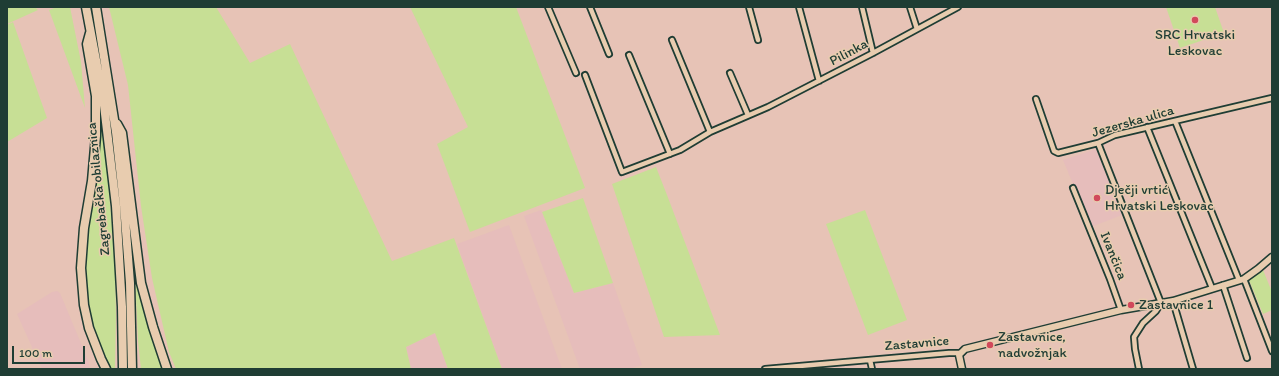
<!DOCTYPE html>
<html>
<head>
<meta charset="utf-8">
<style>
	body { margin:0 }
	#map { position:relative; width:1279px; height:376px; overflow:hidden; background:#e7c3b6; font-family:Itim,sans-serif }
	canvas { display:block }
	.frame { position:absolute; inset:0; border:8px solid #1f3d34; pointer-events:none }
	.scale { position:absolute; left:12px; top:346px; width:73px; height:18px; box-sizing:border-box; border:2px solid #1f3d34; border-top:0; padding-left:5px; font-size:12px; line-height:14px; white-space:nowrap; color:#1f3d34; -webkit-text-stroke:3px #e8ccaf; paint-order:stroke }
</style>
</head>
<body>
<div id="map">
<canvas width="1279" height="376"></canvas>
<div class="frame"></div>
<div class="scale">100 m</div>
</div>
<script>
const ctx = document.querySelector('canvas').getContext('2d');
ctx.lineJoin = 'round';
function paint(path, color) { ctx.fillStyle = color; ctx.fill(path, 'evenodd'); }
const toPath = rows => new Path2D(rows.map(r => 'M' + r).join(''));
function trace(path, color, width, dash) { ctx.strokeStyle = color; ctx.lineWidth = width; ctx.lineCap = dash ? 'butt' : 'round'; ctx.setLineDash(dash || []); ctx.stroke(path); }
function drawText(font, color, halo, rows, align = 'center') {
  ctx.font = font + ' Itim,sans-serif'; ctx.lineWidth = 3; ctx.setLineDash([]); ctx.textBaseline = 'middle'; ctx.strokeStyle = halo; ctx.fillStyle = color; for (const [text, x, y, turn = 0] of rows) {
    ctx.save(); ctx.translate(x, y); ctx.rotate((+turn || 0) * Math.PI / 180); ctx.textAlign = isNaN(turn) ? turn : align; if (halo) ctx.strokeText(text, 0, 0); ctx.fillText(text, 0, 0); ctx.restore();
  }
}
paint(toPath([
	[1096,149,1122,215,1091,227,1063,160],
	[541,210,574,293,613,283,642,365,629,369,580,369,524,216],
	[509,225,562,369,502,369,457,244],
	[57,291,60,293,88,360,90,368,88,369,42,369,17,314,52,292],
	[435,333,448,369,411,369,406,347]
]), '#e6bdbb');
paint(toPath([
	[7,7,35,7,38,10,7,24],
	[57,7,70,7,81,62,85,108,49,10],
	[109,7,216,7,250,63,290,44,392,261,454,238,502,369,448,369,435,333,406,347,411,369,176,369,169,352,152,278,141,206,128,85],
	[410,7,516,7,585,188,470,232,437,144,468,127],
	[1166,7,1215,7,1224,33,1180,48],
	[13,22,47,118,7,142,7,25],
	[100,124,101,125,105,151,115,257,116,316,115,369,110,369,106,360,92,327,88,307,84,258],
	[656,167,667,195,720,335,664,337,612,184],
	[583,198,613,283,574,293,542,212],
	[865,210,907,320,868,335,826,224],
	[134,258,164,369,141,369,138,341],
	[1263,270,1272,292,1272,310,1263,314,1249,280]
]), '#c7df95');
const street = toPath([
	[548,7,576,73],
	[590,7,609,54],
	[749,7,758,40],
	[799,7,819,81],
	[862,7,873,53],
	[910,7,917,29],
	[672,40,710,132],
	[629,55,670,154],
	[730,73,748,115],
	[585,75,622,172,680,150,710,132,768,107,873,53,958,7],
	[1036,99,1054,151,1058,153,1098,143,1115,135,1272,98],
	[1175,121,1239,280],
	[1147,127,1212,288],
	[1098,143,1161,303,1156,311,1143,323,1134,337,1135,349,1139,369],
	[1073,188,1110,279,1121,310],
	[1244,279,1272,351],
	[1223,285,1247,358],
	[1173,301,1193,369],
	[870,360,872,369],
	[765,369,949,353,960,353]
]);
const secondary = toPath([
	[962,369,959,355,965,349,1121,310,1173,301,1244,279,1258,269,1272,257]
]);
const highway = toPath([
	[86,7,103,97,116,206,122,307,123,369],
	[96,7,116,132,124,205,130,283,132,369],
	[90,33,87,44,96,96,96,136,92,181,84,228,81,268,84,305,89,328,101,359,106,369],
	[117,124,122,133,141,283,153,327,167,369]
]);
trace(street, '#1f3d34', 8);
trace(secondary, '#1f3d34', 9);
trace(highway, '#1f3d34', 11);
trace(street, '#e8ccaf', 4.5);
trace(secondary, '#e8ccaf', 6);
trace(highway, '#e8ccaf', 8);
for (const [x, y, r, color] of [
	[1195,20,4,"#d1495b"],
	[1097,198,4,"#d1495b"],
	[1131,305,4,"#d1495b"],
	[990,345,4,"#d1495b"]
]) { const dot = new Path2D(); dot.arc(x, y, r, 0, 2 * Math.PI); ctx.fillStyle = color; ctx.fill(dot); trace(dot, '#e8ccaf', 1.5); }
drawText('14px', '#1f3d34', '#e8ccaf', [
	["SRC Hrvatski",1195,35,"center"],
	["Leskovac",1195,51,"center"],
	["Dječji vrtić",1105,190],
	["Hrvatski Leskovac",1105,206],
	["Zastavnice 1",1139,305],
	["Zastavnice,",998,337],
	["nadvožnjak",998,353]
], 'left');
drawText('14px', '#1f3d34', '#e8ccaf', [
	["Pilinka",849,53,-28],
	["Jezerska ulica",1133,122,-16],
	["Zagrebačka obilaznica",99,189,-96],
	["Ivančica",1113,256,68],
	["Zastavnice",917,344,-5]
]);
</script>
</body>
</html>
